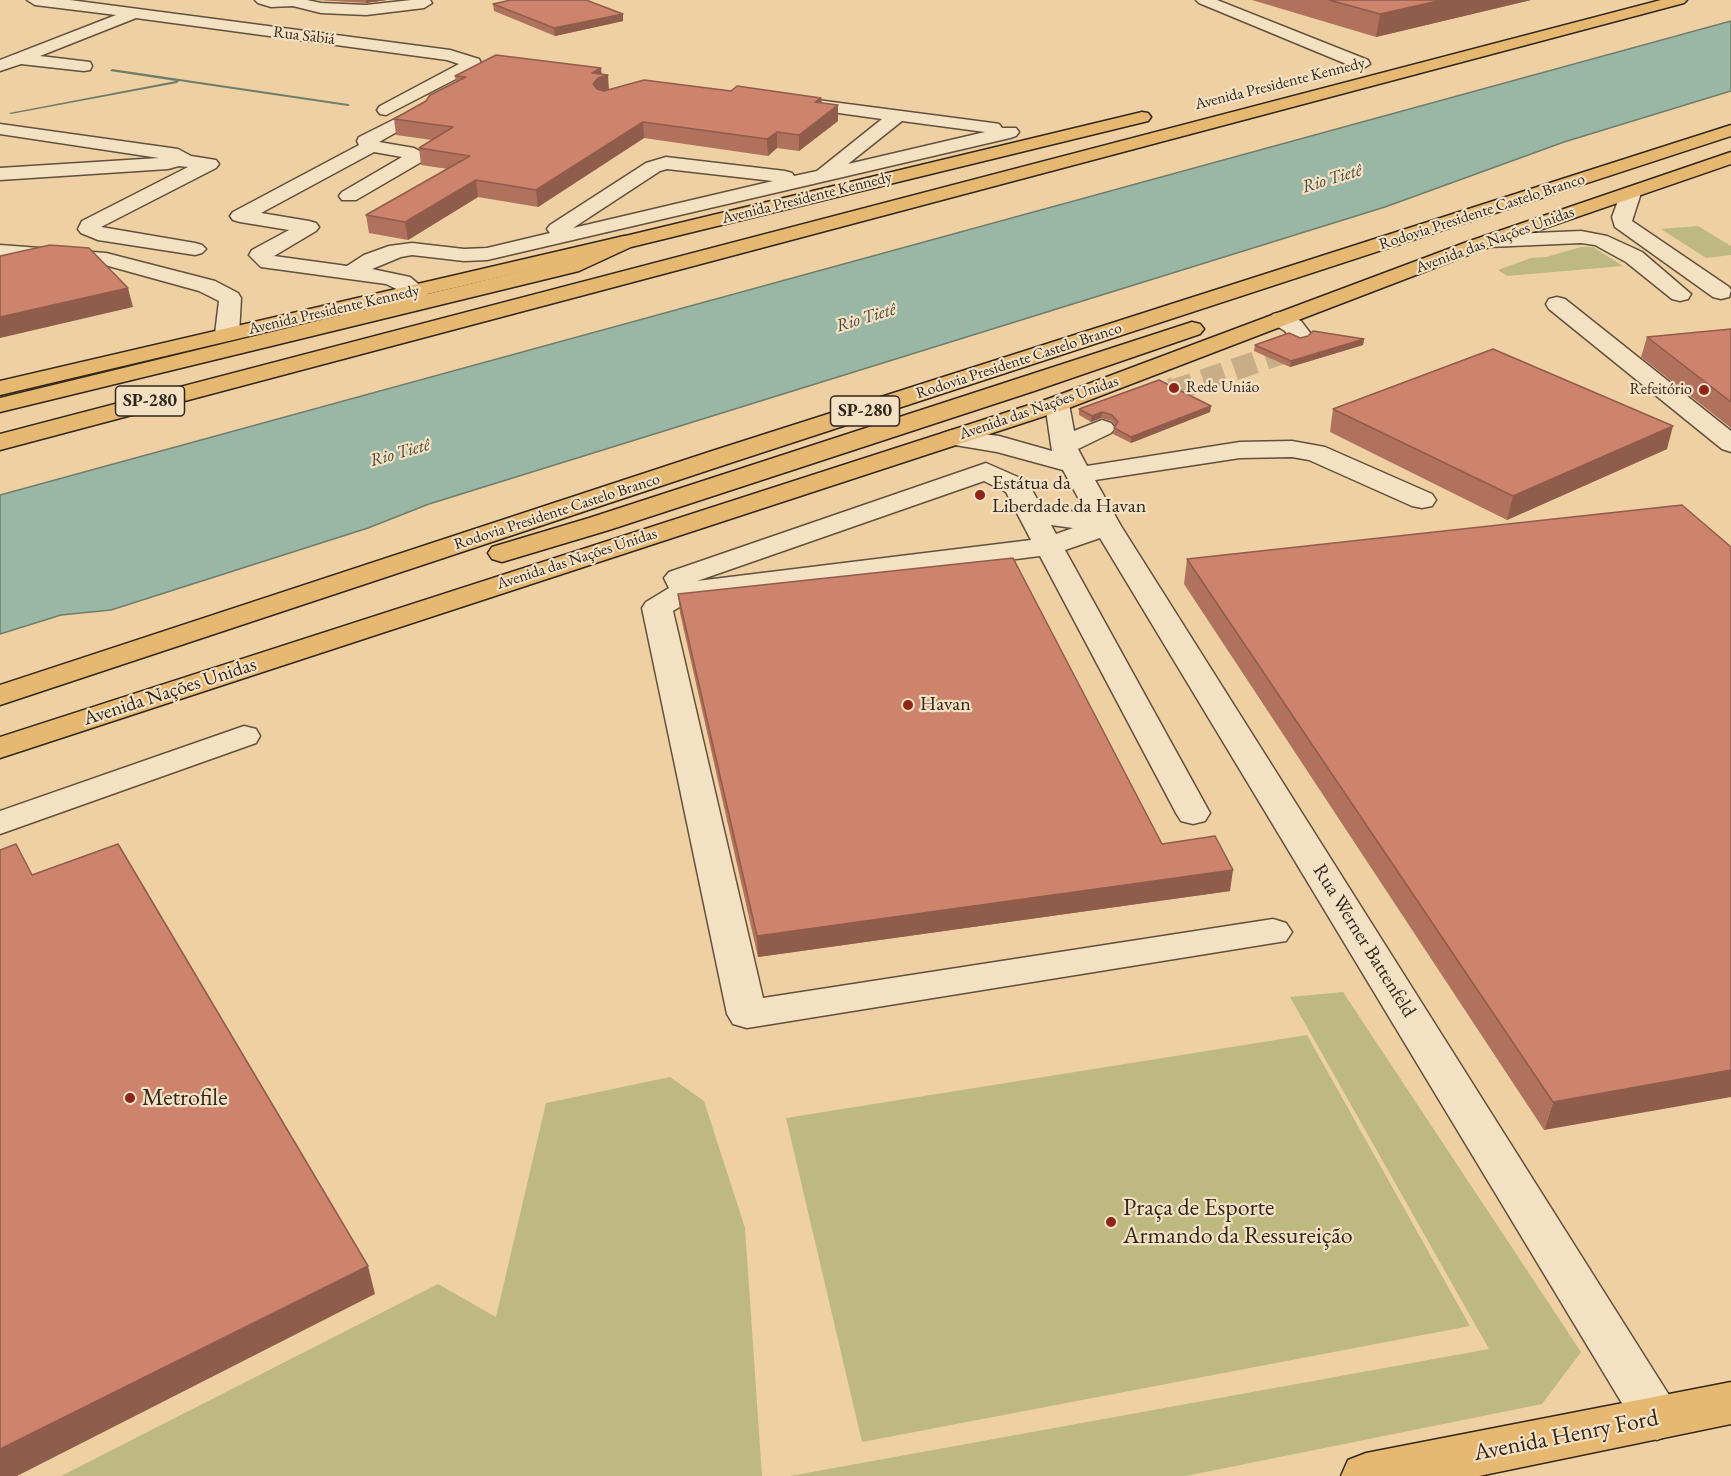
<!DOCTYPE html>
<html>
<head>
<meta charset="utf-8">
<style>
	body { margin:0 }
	canvas { display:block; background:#eed0a2 }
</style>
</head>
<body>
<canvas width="1731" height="1476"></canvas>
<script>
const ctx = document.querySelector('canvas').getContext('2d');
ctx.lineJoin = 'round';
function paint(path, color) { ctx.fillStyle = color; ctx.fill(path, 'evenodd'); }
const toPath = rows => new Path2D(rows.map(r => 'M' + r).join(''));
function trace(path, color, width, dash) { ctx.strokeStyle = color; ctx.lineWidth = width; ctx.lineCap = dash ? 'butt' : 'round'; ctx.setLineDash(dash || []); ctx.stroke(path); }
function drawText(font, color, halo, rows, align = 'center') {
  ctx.font = font + ' "EB Garamond",serif'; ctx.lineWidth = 4.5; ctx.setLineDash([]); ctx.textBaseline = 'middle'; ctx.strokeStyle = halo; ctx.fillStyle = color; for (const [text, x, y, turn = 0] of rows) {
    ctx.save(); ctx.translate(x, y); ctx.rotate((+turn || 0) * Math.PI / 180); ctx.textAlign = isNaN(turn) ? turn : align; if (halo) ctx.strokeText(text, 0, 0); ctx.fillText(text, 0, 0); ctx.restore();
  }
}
paint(toPath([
	[1698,226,1731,246,1731,255,1706,258,1661,229],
	[1581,247,1593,247,1623,266,1507,276,1498,270,1531,258,1546,257],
	[1343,992,1581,1352,1542,1404,1186,1476,790,1476,1489,1349,1290,997],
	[1307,1035,1470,1326,862,1442,786,1118],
	[670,1077,704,1101,745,1228,762,1476,61,1476,438,1284,496,1317,546,1103]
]), '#beb981');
const water = toPath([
	[1731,21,1731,91,1564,142,1385,207,429,504,368,528,111,610,61,615,0,634,0,495,1731,21]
]);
paint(water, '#99b7a4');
trace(water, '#6f7d6d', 1.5);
paint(toPath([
	[112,69,348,104,350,105,348,106,179,81,177,83,11,114,9,113,176,81,110,71,112,69]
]), '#6f7d6d');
trace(toPath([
	[1172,391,1288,351,1298,345,1299,334]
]), '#c8ae87', 22, [22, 11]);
trace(toPath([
	[1135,410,1177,390]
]), '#c8ae87', 28, [28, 14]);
const minor = toPath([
	[27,0,70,0,450,50,479,59,481,63,479,67,386,115,380,114,377,110,380,106,459,64,447,60,136,18,40,56,90,62,92,66,90,70,84,71,21,64,0,71,0,60,116,15,35,5,27,0],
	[255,0,307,0,321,3,366,5,411,0,430,0,432,3,424,8,366,15,321,13,293,6,271,7,258,3,255,0],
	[1196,0,1217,0,1368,60,1370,64,1362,69,1356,68,1199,3,1196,0],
	[794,97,993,123,999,124,1002,128,1016,128,1019,132,1016,136,1010,138,487,260,464,261,412,255,401,257,372,269,410,277,428,292,425,297,417,299,386,284,261,267,249,255,252,250,289,230,240,222,233,220,230,216,233,212,359,145,357,141,359,137,421,106,427,107,430,111,427,115,379,142,414,148,423,153,425,157,423,161,356,200,342,200,339,196,342,192,402,157,374,152,261,213,309,221,316,223,319,227,316,231,274,256,347,266,364,255,389,246,412,243,464,249,487,248,550,233,547,229,550,225,646,163,666,157,785,171,792,173,794,176,817,171,882,119,788,106,785,102,788,98,794,97],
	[902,121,985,132,848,164,902,121],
	[667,169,773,181,573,228,660,171,667,169],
	[0,124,178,149,191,156,216,160,219,164,216,168,101,227,195,243,202,245,206,249,202,253,195,255,98,240,81,233,78,229,82,221,188,167,179,166,168,169,0,180,0,168,159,158,0,134,0,124],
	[1631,187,1638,189,1641,193,1632,221,1729,287,1731,290,1729,297,1721,299,1713,297,1615,227,1612,217,1621,193,1624,189,1631,187],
	[1581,231,1607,236,1642,252,1691,294,1688,299,1680,301,1672,299,1626,262,1595,245,1581,243,1489,247,1482,245,1479,241,1482,237,1489,235,1581,231],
	[0,245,106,253,215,281,238,293,241,298,239,334,235,339,227,341,219,339,215,334,219,301,199,291,105,265,0,257,0,245],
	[1557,297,1565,299,1731,431,1731,452,1722,449,1549,309,1546,304,1549,299,1557,297],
	[1281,312,1301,321,1311,334,1307,339,1299,341,1291,339,1285,331,1273,324,1270,319,1273,314,1281,312],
	[1057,397,1066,399,1069,404,1074,431,1102,420,1111,423,1115,428,1111,433,1078,449,1087,466,1240,442,1292,441,1325,447,1432,494,1436,500,1432,506,1422,508,1412,506,1309,460,1292,457,1240,458,1095,480,1121,526,1674,1403,1682,1418,1674,1433,1657,1440,1640,1433,1100,538,1065,550,1210,813,1205,821,1193,824,1181,821,1176,813,1040,556,691,600,673,611,763,998,1273,919,1286,923,1292,932,1286,941,747,1028,733,1024,727,1014,642,608,646,602,669,588,664,578,669,572,986,463,1027,481,1041,506,1087,514,1063,470,997,452,943,443,939,438,943,433,952,430,999,436,1052,451,1045,404,1048,399,1057,397],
	[984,481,1006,492,1031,540,697,581,984,481],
	[1051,525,1073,528,1056,534,1051,525],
	[244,726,256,729,260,736,256,743,0,834,0,811,244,726]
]);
const major = toPath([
	[624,236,631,238,635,242,631,246,0,395,0,381,624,236],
	[1731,1382,1731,1424,1479,1476,1341,1476,1348,1460,1366,1453,1731,1382]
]);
const highway = toPath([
	[1661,0,1687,0,1684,3,0,450,0,434,1661,0],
	[1142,112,1148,113,1151,117,1148,121,631,247,579,271,0,412,0,398,564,261,617,238,1142,112],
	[1731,125,1731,136,727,464,0,705,0,685,709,452,1731,125],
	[1731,152,1731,164,1481,250,1066,409,0,758,0,737,1048,399,1467,242,1731,152],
	[1192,322,1200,324,1204,329,1200,334,1034,391,609,530,512,559,502,562,492,559,488,553,492,547,589,518,1192,322]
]);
trace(minor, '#60503d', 3);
trace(major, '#31261b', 3);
trace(highway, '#31261b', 3);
paint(minor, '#f4e0c3');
paint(major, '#e7b871');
paint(highway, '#e7b871');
paint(toPath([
	[316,0,387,0,366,3],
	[1252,0,1531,0,1376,37],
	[493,4,623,21,555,36,494,11],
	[601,68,601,74,609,90,731,91,821,98,822,103,838,121,799,151,777,148,768,156,644,138,538,207,478,197,408,240,369,233,366,215,448,169,421,165,419,148,432,140,396,135,394,119,426,101,456,82,455,76],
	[1731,329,1731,428,1641,357,1647,337],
	[1300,338,1364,339,1363,345,1290,367,1254,351,1255,345],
	[1211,406,1210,412,1131,443,1113,434,1114,428,1115,426,1112,421,1101,418,1091,422,1079,415,1079,409],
	[1333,409,1667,449,1507,520,1330,432],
	[1731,547,1544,1130,1184,584,1187,559],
	[678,594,1162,844,1230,891,758,957,680,613]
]), '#b0715d');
paint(toPath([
	[366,0,387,0,366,3],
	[1442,0,1531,0,1376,37,1380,14],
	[623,14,623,21,555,36,554,28],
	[601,68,602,77,608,75,609,90,595,99,592,73],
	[821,98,822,113,815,102],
	[838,105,838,121,799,151,799,135],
	[643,122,644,138,538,207,536,190],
	[777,132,777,148,768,156,767,139],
	[476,180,478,197,408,240,405,222],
	[128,288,133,307,0,338,0,317],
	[1364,339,1363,345,1290,367,1291,361],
	[1211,406,1210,412,1131,443,1131,437],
	[1102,412,1101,418,1091,422,1092,416],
	[1673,426,1667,449,1507,520,1513,496],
	[1233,870,1230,891,758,957,757,936],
	[1731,1070,1731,1097,1544,1130,1553,1102],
	[368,1266,375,1294,17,1476,0,1476,0,1449]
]), '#905c4c');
const building = toPath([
	[511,0,586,0,623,14,554,28,493,4,511,0],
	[1329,0,1442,0,1380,14,1329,0],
	[496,55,601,68,592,73,608,75,598,78,593,84,597,89,604,91,644,80,731,91,737,86,821,98,815,102,838,105,799,135,777,132,767,139,643,122,536,190,476,180,405,222,366,215,470,156,419,148,453,127,394,119,426,101,430,95,466,77,455,76,496,55],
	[50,245,89,248,128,288,0,317,0,256,50,245],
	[1731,329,1731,402,1647,337,1731,329],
	[1313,331,1364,339,1291,361,1255,345,1289,333,1300,338,1308,336,1313,331],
	[1493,349,1673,426,1513,496,1333,409,1493,349],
	[1159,380,1211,406,1131,437,1114,428,1118,422,1112,415,1102,412,1092,416,1079,409,1159,380],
	[1682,505,1731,547,1731,1070,1553,1102,1187,559,1682,505],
	[1013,558,1162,844,1215,836,1233,870,757,936,678,594,1013,558],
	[16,844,32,875,118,844,368,1266,0,1449,0,850,16,844]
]);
paint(building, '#cd836c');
trace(building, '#905c4c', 1.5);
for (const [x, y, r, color] of [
	[1174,388,6,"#8f2418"],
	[1704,390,6,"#8f2418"],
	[980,495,6,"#8f2418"],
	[908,705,6,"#8f2418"],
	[130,1098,6,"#8f2418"],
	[1111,1222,6,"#8f2418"]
]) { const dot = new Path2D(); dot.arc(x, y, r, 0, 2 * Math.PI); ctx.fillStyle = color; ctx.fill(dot); trace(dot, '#f4e0c3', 2); }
drawText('16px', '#31261b', '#f4e0c3', [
	["Rua Sabiá",304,36,7],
	["Avenida Presidente Kennedy",1280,84,-14],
	["Avenida Presidente Kennedy",807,198,-14],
	["Rodovia Presidente Castelo Branco",1482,212,-18],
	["Avenida das Nações Unidas",1495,240,-20],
	["Avenida Presidente Kennedy",334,310,-13],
	["Rodovia Presidente Castelo Branco",1019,361,-18],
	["Avenida das Nações Unidas",1039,408,-19],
	["Rodovia Presidente Castelo Branco",557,512,-18],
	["Avenida das Nações Unidas",577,559,-18]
]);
drawText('16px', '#31261b', '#f4e0c3', [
	["Rede União",1186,388],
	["Refeitório",1692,390,"right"]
], 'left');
drawText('italic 18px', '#4b4a3d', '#f4e0c3', [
	["Rio Tietê",1332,179,-17],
	["Rio Tietê",866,318,-17],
	["Rio Tietê",400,453,-16]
]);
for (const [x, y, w] of [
	[150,401,69],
	[865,411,69]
]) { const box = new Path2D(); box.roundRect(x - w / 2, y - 15, w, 30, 4.5); ctx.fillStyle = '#f4e0c3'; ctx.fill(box); trace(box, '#31261b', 1.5); }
drawText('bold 18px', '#31261b', null, [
	["SP-280",150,401],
	["SP-280",865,411]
]);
drawText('20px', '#31261b', '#f4e0c3', [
	["Estátua da",992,484],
	["Liberdade da Havan",992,507],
	["Havan",920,705]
], 'left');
drawText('20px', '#31261b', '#f4e0c3', [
	["Avenida Nações Unidas",170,692,-18],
	["Rua Werner Battenfeld",1364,941,58]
]);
drawText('24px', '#31261b', '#f4e0c3', [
	["Metrofile",142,1098],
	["Praça de Esporte",1123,1208],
	["Armando da Ressureição",1123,1236]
], 'left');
drawText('24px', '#31261b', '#f4e0c3', [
	["Avenida Henry Ford",1566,1436,-11]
]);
</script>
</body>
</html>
